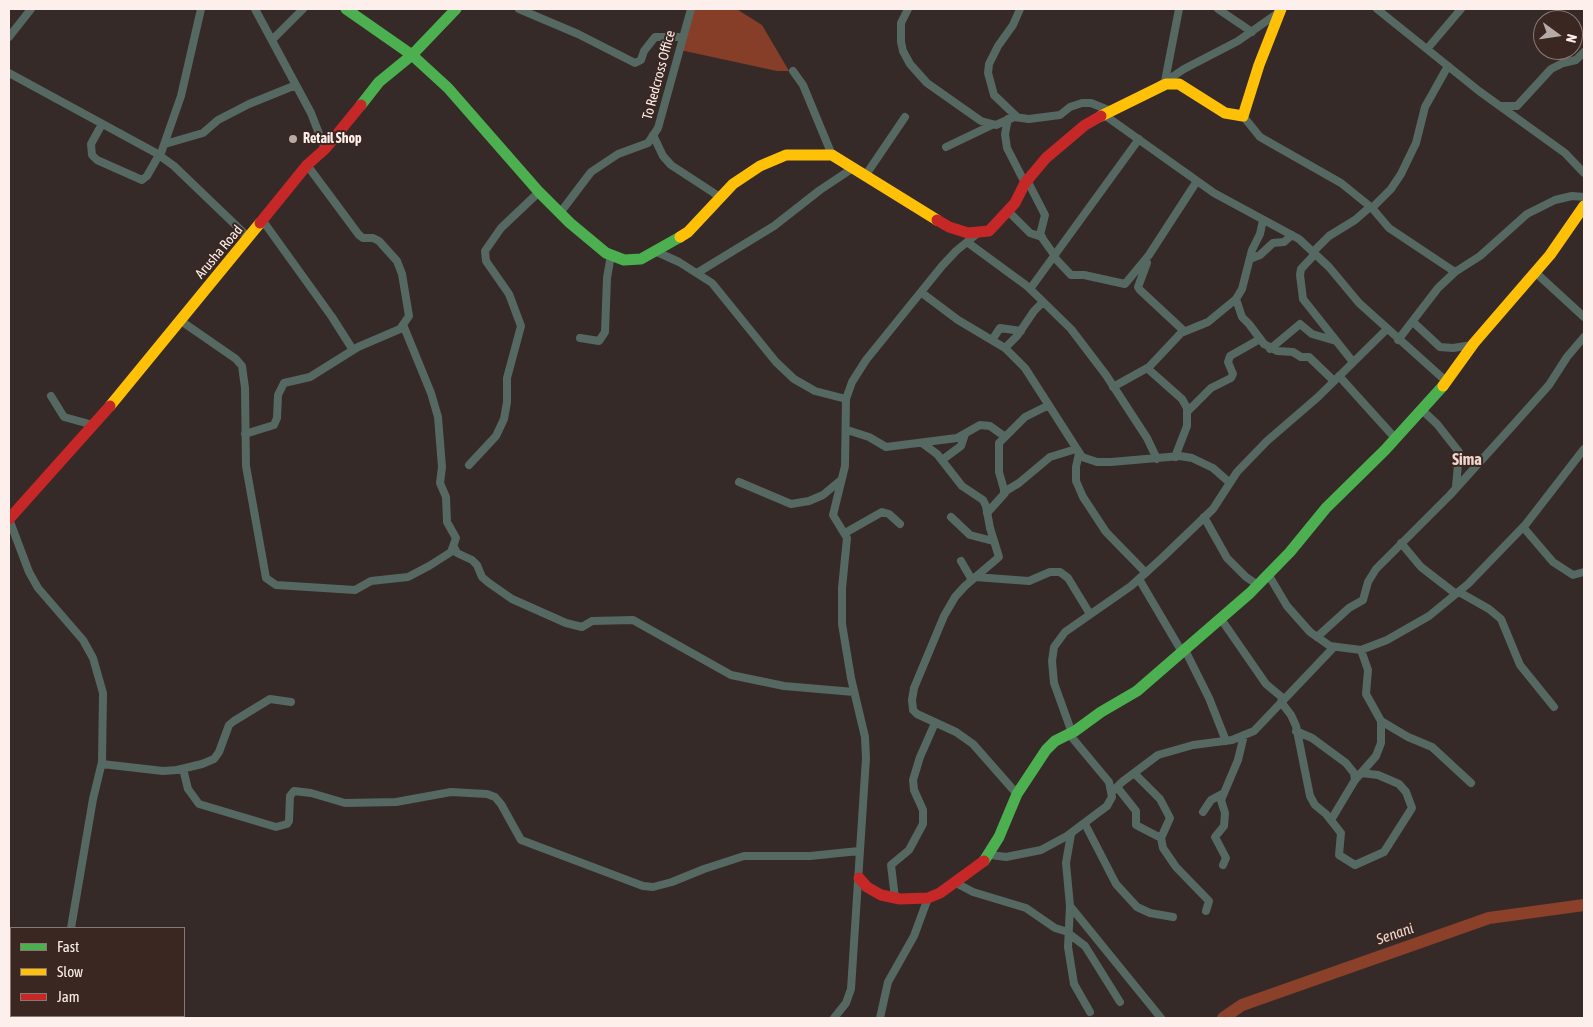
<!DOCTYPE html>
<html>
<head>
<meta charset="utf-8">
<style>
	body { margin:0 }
	#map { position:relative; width:1593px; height:1027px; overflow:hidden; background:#352a28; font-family:"Asap Condensed",sans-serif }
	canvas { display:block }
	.frame { position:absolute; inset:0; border:10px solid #fdf0ec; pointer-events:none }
	.legend { position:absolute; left:10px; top:927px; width:175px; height:90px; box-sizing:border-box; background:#3b2722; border:1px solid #897773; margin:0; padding:6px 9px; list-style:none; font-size:15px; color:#fdf0ec }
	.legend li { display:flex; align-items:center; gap:10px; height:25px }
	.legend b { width:25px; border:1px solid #897773 }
	.north { position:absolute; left:1533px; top:10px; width:50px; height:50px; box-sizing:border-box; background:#3b2722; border:1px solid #897773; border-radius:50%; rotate:104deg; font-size:14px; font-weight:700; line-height:20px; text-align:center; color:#fdf0ec }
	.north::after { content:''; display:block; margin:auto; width:18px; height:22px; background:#b7aba7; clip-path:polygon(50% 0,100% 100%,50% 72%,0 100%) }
</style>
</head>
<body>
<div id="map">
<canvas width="1593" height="1027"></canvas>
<div class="frame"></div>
<ul class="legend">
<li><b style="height:6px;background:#4caf50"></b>Fast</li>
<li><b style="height:6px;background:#ffc107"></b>Slow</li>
<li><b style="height:6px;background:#c62828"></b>Jam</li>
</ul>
<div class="north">N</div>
</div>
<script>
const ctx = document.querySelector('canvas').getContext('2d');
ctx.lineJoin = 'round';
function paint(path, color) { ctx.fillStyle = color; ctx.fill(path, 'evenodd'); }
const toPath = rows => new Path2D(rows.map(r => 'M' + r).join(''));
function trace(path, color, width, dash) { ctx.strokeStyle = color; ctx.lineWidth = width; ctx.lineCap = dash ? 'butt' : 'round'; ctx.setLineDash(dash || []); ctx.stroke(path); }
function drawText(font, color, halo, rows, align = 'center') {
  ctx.font = font + ' "Asap Condensed",sans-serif'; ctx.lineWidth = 4; ctx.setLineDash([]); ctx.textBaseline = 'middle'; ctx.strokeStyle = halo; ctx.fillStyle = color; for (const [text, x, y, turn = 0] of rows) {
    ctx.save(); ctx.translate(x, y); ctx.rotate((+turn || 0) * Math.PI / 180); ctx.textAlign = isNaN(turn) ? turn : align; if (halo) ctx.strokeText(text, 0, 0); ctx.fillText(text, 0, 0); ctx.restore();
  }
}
paint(toPath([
	[695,9,738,10,762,25,789,71,777,71,680,50]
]), '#863e29');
trace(toPath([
	[9,981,11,983],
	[67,1016,74,1018]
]), '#8b402a', 2);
trace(toPath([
	[1223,1018,1242,1005,1489,918,1584,905]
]), '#8b402a', 12);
trace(toPath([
	[255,9,311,113,325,149],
	[519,9,578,34,635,63,641,60,644,51,655,37,682,37],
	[908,9,901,23,901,42,903,51,910,64,927,83,981,121,996,125,1014,117,1029,119,1060,115,1070,107,1082,103,1091,103,1111,111],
	[1218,9,1252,32],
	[1377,9,1479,91,1565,153,1584,173],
	[9,37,31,9],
	[273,39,303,9],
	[1427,49,1461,9],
	[793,71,803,85,832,155],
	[9,73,156,153,174,166,249,238],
	[1165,81,1179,9],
	[1160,85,1184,69,1238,41,1278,13],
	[1501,106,1517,106,1551,69,1563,63,1576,60,1584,52],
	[1103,114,1214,193,1299,239,1329,267,1359,303,1447,382],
	[1243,116,1260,137,1341,183,1372,208,1389,228,1455,272],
	[1017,117,994,95,988,73,989,64,998,46,1013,25,1020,9],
	[1008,119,1005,134,1007,148,1025,183],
	[102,124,91,144,92,155,97,160,142,180,147,176,159,155],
	[653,135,663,156,671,165,720,197],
	[165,144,203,133,218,120,249,104,296,85],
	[946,147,992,125],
	[160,156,181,96,201,9],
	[865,176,905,117],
	[1027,180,1045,215,1040,235,1055,256],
	[1372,208,1391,189,1401,174,1416,143,1425,107,1448,66],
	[1008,211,1030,233,1042,237],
	[560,213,591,172,618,154,648,143,658,128,691,9],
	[263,221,332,317,353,350],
	[967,242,1027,286,1071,329,1106,375,1147,438,1157,459],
	[657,252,679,262,712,283,776,362,794,379,815,391,846,399],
	[1313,252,1329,236,1355,220,1370,207],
	[1315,254,1301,269,1300,275,1303,299,1353,362],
	[1054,257,1071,275,1084,275,1125,284,1149,255,1197,181],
	[1250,259,1260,255,1273,243,1284,242,1292,235],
	[1147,263,1138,287,1140,290,1184,331],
	[1535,272,1584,317],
	[697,273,774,226,820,190,853,168],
	[1030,289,1139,139],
	[922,293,958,320,1005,348,1025,368,1082,457,1097,462,1111,462,1180,456,1192,458,1213,468,1230,483],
	[1236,299,1242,317,1249,324,1264,344,1277,351,1293,352,1301,357,1309,357,1334,381],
	[181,321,236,359,242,366,245,388,246,466,266,578,276,585,355,590,371,581,408,577,429,566,451,552,456,538,447,522,446,497,440,483,442,467,438,417,431,393,404,327],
	[1413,322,1440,347,1453,348,1472,345],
	[580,338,599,341,605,332,607,278,611,255],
	[992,340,1000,328,1021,331],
	[1398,340,1438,288,1455,272,1480,256,1527,214,1555,200,1572,196,1584,197],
	[1005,348,1017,336,1034,311,1043,302],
	[1270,349,1300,324,1312,334,1336,341],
	[1147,368,1182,399,1187,408,1187,426,1175,457],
	[1339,376,1395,438],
	[1113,387,1149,367,1181,333,1208,322,1236,299,1242,289,1252,250,1260,234,1263,220],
	[51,396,64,417,93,425],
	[1422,410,1437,424,1459,452,1456,487],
	[1188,411,1211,388,1231,378,1233,374,1228,362,1230,356,1260,339],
	[847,430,869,437,886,447,957,438,980,425,990,426,1004,436],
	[245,434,274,425,277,418,278,395,284,383,310,377,358,347,400,329,409,316,402,274,397,261,379,241,373,238,363,238,359,235,307,165],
	[922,443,937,454,962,486,983,500,986,506,990,528,999,557,965,586,955,597,944,616,914,688,912,700,913,710,917,714,956,732,973,744,1017,794],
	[1079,453,1076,467,1076,481,1083,497,1106,532,1146,573],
	[942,460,961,446,965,434],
	[469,465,496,436,504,419,507,402,507,378,521,326,509,294,486,261,485,251,501,228,539,192],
	[739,482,791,504,809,501,823,495,841,480],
	[1004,492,1019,483,1050,457,1076,449],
	[987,513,1005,493,999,472,999,443,1025,417,1047,406],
	[951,517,970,535,993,541],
	[1204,517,1227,558,1246,577,1258,585],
	[9,519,29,572,38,588,83,640,93,658,103,693,102,762,93,799,71,928],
	[1523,527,1553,562,1573,575,1584,572],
	[845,533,882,512,889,514,900,524],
	[1401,543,1421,567,1456,594],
	[454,547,457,553,472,560,477,565,482,577,489,583,512,599,566,623,582,627,592,621,633,620,731,675,784,686,854,692],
	[961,561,972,580],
	[1268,574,1287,606,1310,632,1330,646,1361,650,1387,640,1429,616,1468,584,1526,524,1584,449],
	[975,577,1029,581,1050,572,1060,572,1068,578,1090,614],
	[1139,579,1182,652],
	[1459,592,1489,609,1501,619,1520,665,1554,707],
	[1221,619,1266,684,1284,699],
	[1317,637,1349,608,1363,600,1368,582,1376,569,1450,495,1515,423,1549,385,1567,357,1584,337],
	[1185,650,1209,698,1226,741],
	[1281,702,1291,715,1296,726,1310,796,1315,805,1326,814,1341,833,1339,855,1355,865,1384,852,1412,808,1406,792,1399,784,1378,775,1361,773],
	[1381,721,1408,737,1432,747,1471,783],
	[1296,731,1312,738,1346,763,1354,773,1355,780],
	[1072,733,1054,683,1052,661,1054,647,1065,632,1131,586,1162,558,1213,509,1237,472,1267,441,1318,397,1387,329],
	[102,764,163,771,177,770,202,764,214,759,219,752,229,725,234,721,270,699,291,702],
	[183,769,188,789,199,804,276,827,287,824,289,821,290,796,294,791,311,793,345,803,396,802,451,792,487,794,495,797,501,804,521,840,643,886,653,887,672,882,704,869,744,856,810,856,859,851],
	[1134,773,1160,799,1170,818,1161,838,1163,848,1176,867,1209,901,1206,911],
	[1117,787,1136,811,1136,825,1161,838],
	[1112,792,1122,782,1158,755,1193,745,1232,740,1254,731,1334,647],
	[1203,812,1211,800,1224,793],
	[1331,820,1355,780,1376,756,1381,743,1381,721,1366,694,1368,670,1361,650],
	[1085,824,1116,884,1137,907,1150,913,1173,917],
	[1071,834,1066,863,1070,906,1068,947,1074,984,1090,1012],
	[991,855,1006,857,1041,850,1067,836,1107,806,1112,797,1109,782,1069,734],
	[1223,865,1226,858,1215,837,1224,826,1225,813,1221,800,1238,760,1244,735],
	[956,883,973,892,1026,908,1055,928,1068,932],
	[895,898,891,865,909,850,923,824,923,810,914,790,913,780,920,757,935,723],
	[1070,906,1161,1018],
	[1068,933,1085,946,1120,1002],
	[834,1018,846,1003,851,989,866,758,865,737,851,678,842,624,842,588,847,538,833,515,845,466,846,399,852,382,866,360,942,266,956,251,978,233],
	[880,1018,888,982,914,936,928,898]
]), '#556861', 8);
trace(toPath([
	[346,9,412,55,448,88,539,192,570,223,606,253,624,260,641,259,680,237],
	[361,105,379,82,412,55,456,9],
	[984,861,999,837,1017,794,1046,750,1055,741,1075,731,1101,712,1137,691,1250,593,1290,552,1326,508,1385,450,1443,386]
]), '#4caf50', 11);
trace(toPath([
	[1101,116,1166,84,1179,84,1225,113,1243,116,1259,65,1281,9],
	[680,237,688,232,733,184,760,166,786,155,832,155,937,220],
	[1443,386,1474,343,1550,255,1584,206],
	[110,406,260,223]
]), '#ffc107', 11);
trace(toPath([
	[937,220,949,227,968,233,989,231,1015,203,1025,183,1046,158,1085,125,1101,116],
	[260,223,307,165,325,149,361,105],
	[9,519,110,406],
	[859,878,867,887,881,895,900,899,928,898,940,893,984,861]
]), '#c62828', 11);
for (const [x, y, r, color] of [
	[293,139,5,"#b7aba7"]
]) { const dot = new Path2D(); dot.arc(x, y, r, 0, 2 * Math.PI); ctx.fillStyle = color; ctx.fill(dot); trace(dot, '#3b2722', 2); }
drawText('14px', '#fdf0ec', '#3b2722', [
	["To Redcross Office",659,75,-75],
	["Arusha Road",219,252,-50]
]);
drawText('bold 14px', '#fdf0ec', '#3b2722', [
	["Retail Shop",303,139]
], 'left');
drawText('italic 15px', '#efd6ce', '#3b2722', [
	["Senani",1395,934,-19]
]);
drawText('bold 16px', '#f0d6ce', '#3b2722', [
	["Sima",1467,460]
]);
</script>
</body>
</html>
